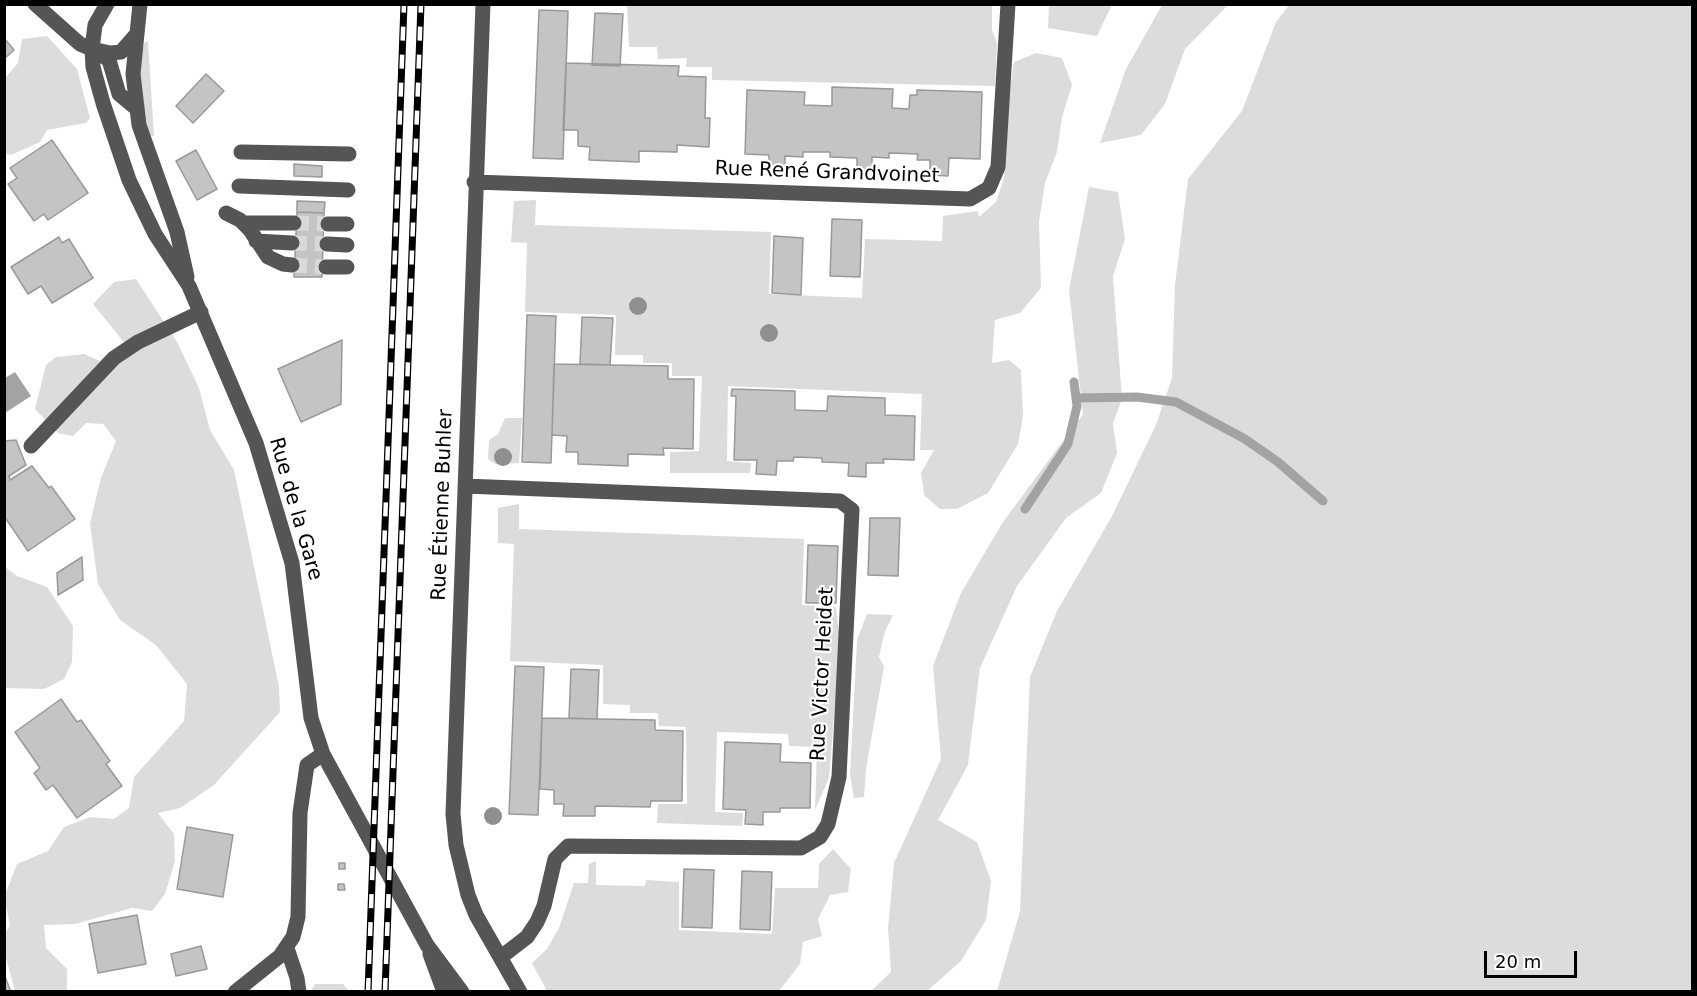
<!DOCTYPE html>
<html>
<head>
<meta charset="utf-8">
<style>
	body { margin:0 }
	#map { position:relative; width:1697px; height:996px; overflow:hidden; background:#fff; font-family:"DejaVu Sans",sans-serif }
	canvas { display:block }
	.frame { position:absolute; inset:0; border:6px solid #000; pointer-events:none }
	.scale { position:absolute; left:1484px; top:951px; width:93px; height:27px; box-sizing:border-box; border:3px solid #000; border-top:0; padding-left:8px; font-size:18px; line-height:21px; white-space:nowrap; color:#000; -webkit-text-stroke:4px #fff; paint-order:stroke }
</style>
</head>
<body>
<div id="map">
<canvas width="1697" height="996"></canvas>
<div class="frame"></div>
<div class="scale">20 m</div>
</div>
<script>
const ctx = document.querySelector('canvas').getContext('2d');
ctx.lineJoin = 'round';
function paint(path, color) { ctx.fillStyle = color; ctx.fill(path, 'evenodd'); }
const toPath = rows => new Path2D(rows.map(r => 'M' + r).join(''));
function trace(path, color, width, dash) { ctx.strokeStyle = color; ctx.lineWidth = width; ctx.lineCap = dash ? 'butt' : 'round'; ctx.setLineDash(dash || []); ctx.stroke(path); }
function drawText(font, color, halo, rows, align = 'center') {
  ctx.font = font + ' "DejaVu Sans",sans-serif'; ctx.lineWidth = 4.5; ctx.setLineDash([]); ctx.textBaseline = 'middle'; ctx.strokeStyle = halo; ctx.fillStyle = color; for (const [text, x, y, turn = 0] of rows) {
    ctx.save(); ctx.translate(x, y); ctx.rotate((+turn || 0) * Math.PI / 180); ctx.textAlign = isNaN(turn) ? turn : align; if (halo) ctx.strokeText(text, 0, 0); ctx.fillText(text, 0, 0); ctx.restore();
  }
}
paint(toPath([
	[1290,4,1692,5,1692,991,997,991,1020,911,1030,677,1057,611,1111,518,1156,425,1172,378,1175,285,1188,179,1242,111,1276,22],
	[536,5,992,5,992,30,997,43,995,86,712,80,712,67,686,67,687,58,658,59,657,47,629,47,627,6],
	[1049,5,1049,4,1112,5,1097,36,1048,28],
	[1162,5,1228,5,1185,49,1165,104,1141,135,1100,143,1126,69],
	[47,36,77,69,90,118,86,123,47,130,40,142,11,155,5,153,5,78,18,63,22,39],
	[148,41,154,136,151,136,144,118,138,63,145,42],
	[1036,53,1062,58,1072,85,1062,117,1057,152,1045,183,1039,221,1041,288,1020,313,995,320,992,363,1009,360,1021,370,1023,416,1018,444,988,493,957,509,940,509,924,495,921,473,934,450,920,450,922,394,728,386,727,461,751,463,750,473,670,473,670,452,699,451,702,376,672,376,672,363,643,363,643,355,615,355,616,315,525,312,527,243,511,242,514,201,536,200,535,225,771,232,769,294,862,298,865,239,942,241,943,216,978,211,979,217,996,202,1004,178,1009,94,1014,62],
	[1089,187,1118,192,1125,239,1113,276,1122,399,1113,423,1117,453,1101,493,1066,518,1017,586,980,668,968,765,938,820,977,842,991,881,986,920,961,961,927,991,871,991,891,972,888,928,894,863,941,759,933,666,961,593,1003,522,1083,414,1069,290],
	[136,279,177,342,199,388,210,430,234,470,279,687,280,712,214,785,180,808,158,813,174,834,175,861,165,894,152,911,132,908,75,924,44,925,46,948,67,969,67,991,15,991,5,954,5,934,10,925,4,897,17,864,48,851,64,827,90,817,114,819,129,808,134,777,184,721,187,684,156,645,120,620,98,584,90,523,101,478,116,441,103,424,86,423,73,436,58,433,35,409,46,365,56,357,84,354,111,366,131,351,93,304,114,282],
	[505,418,522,418,519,463,495,464,488,459,489,440,498,434],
	[519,504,519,529,804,539,802,605,836,607,840,643,829,778,815,810,817,747,789,746,788,734,717,732,715,812,743,813,742,826,657,823,658,804,687,804,686,727,659,726,658,713,630,713,630,705,603,704,603,665,510,661,514,544,498,543,498,508],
	[5,567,17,576,47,587,73,626,72,662,64,679,44,689,5,688],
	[867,614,893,615,884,634,879,657,884,666,866,769,864,797,854,798,850,775,857,640],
	[833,849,851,869,848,892,830,895,818,919,822,936,803,942,800,964,779,991,547,991,532,963,547,949,559,928,574,883,588,883,589,864,596,861,596,885,645,886,646,880,679,882,679,930,772,934,775,888,818,888,819,864],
	[315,984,343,984,349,991,311,991]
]), '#dcdcdc');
paint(toPath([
	[15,372,31,396,5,413,5,378]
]), '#a3a3a3');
trace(toPath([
	[1076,398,1137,397,1176,402,1245,439,1278,462,1323,501],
	[1025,509,1068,444,1077,406,1074,382]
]), '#a3a3a3', 9);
const building = toPath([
	[539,10,568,11,563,159,533,158,539,10],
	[595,13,623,14,620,66,592,65,595,13],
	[4,38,14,50,4,59,4,38],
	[566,63,679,66,678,76,706,77,705,118,710,118,709,147,677,145,677,152,639,151,639,162,589,160,590,147,578,146,578,130,563,130,566,63],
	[206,74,224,91,193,123,176,106,206,74],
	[832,87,893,89,892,108,909,109,910,95,917,95,917,90,982,92,980,159,949,158,948,176,930,175,930,160,917,160,918,154,889,153,889,158,872,157,872,170,857,170,857,158,830,157,830,152,803,152,803,157,785,156,785,169,769,168,769,155,745,154,747,90,805,92,804,105,832,106,832,87],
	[52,140,88,193,48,220,44,214,34,221,8,184,17,178,10,168,52,140],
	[196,150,217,189,197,200,176,161,196,150],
	[294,164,322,166,322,177,294,176,294,164],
	[297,201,325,202,324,213,297,212,297,201],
	[297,212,324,213,322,277,294,277,297,212],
	[832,219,862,220,860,277,830,276,832,219],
	[774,236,803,238,801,295,772,293,774,236],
	[59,237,62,243,69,239,93,278,52,303,41,286,28,294,11,267,59,237],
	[527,315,556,316,551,463,522,462,527,315],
	[582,317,613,318,610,365,580,364,582,317],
	[342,340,341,404,301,422,278,369,342,340],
	[554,364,668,366,668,379,694,379,693,449,663,448,664,455,628,454,628,466,578,464,578,452,566,452,567,436,552,435,554,364],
	[732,389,795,391,795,410,827,411,828,396,885,398,885,415,915,416,914,460,883,459,884,463,866,463,866,477,848,476,849,463,822,462,822,458,794,457,793,461,777,461,776,475,756,474,757,460,734,460,736,396,731,396,732,389],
	[16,440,26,465,9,476,10,480,32,466,49,488,51,486,75,519,28,551,4,516,4,441,16,440],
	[870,518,900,518,898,576,868,575,870,518],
	[808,545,838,546,836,603,806,603,808,545],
	[82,557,83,580,58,595,57,573,82,557],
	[515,666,544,667,538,815,509,814,515,666],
	[571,669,599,670,597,719,569,718,571,669],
	[61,699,77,722,81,720,110,761,106,764,122,786,77,818,53,785,46,790,34,773,40,768,15,732,61,699],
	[542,718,655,720,655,730,683,731,682,801,651,801,650,807,595,806,595,816,563,816,564,804,554,804,554,790,540,789,542,718],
	[725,742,781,744,780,762,811,763,810,808,780,808,780,812,763,812,763,825,745,824,746,810,723,809,725,742],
	[187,827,233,835,223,897,177,889,187,827],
	[339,863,345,863,345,869,339,869,339,863],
	[684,869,714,870,712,928,682,927,684,869],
	[742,871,772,872,770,930,740,929,742,871],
	[338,884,344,884,345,890,338,890,338,884],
	[137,915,146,964,98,973,89,924,137,915],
	[201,946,207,969,176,976,171,954,201,946],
	[4,974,11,992,4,992,4,974]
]);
paint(building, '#c4c4c4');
trace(building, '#999', 1.5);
trace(toPath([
	[294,223,328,224],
	[292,243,327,244],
	[292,265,326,267]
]), '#d9d9d9', 15, [15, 8]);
trace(toPath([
	[35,4,80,44,92,49,110,53,121,52,135,36],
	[107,4,95,25,92,49,93,67,103,103,129,180,155,234,189,286,256,443,292,563,311,718,323,754,427,945,462,992],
	[140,4,133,74,139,125,177,232,187,277],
	[483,4,453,814,456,845,468,895,476,915,520,992],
	[96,51,109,60,119,94,137,109],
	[241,152,349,154],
	[474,182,970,199,989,188,998,167,1008,4],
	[239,186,348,190],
	[226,213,240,220,250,230,268,257,283,264,292,265],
	[243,223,294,223],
	[328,224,347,224],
	[256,241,292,243],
	[327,244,347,245],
	[326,267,347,267],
	[31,446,114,358,138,342,201,312],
	[465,486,840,501,852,510,839,777,828,824,820,837,801,848,568,846,555,859,544,906,537,922,527,937,501,957],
	[287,948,297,978,299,992],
	[430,954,444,992],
	[235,992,280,956,293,937,298,917,300,813,307,765,323,754]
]), '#555', 15);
const rail = toPath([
	[368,992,404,4],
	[385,992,421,4]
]);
trace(rail, '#000', 7);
trace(rail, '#fff', 4.5, [14]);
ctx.fillStyle = '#8f8f8f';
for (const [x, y] of [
	[638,306],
	[769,333],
	[503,457],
	[493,816]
]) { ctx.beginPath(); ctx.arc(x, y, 9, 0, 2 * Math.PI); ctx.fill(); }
drawText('20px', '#000', '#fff', [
	["Rue René Grandvoinet",827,173,2],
	["Rue Étienne Buhler",443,505,-88],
	["Rue de la Gare",295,509,74],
	["Rue Victor Heidet",823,674,-87]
]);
</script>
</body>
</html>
